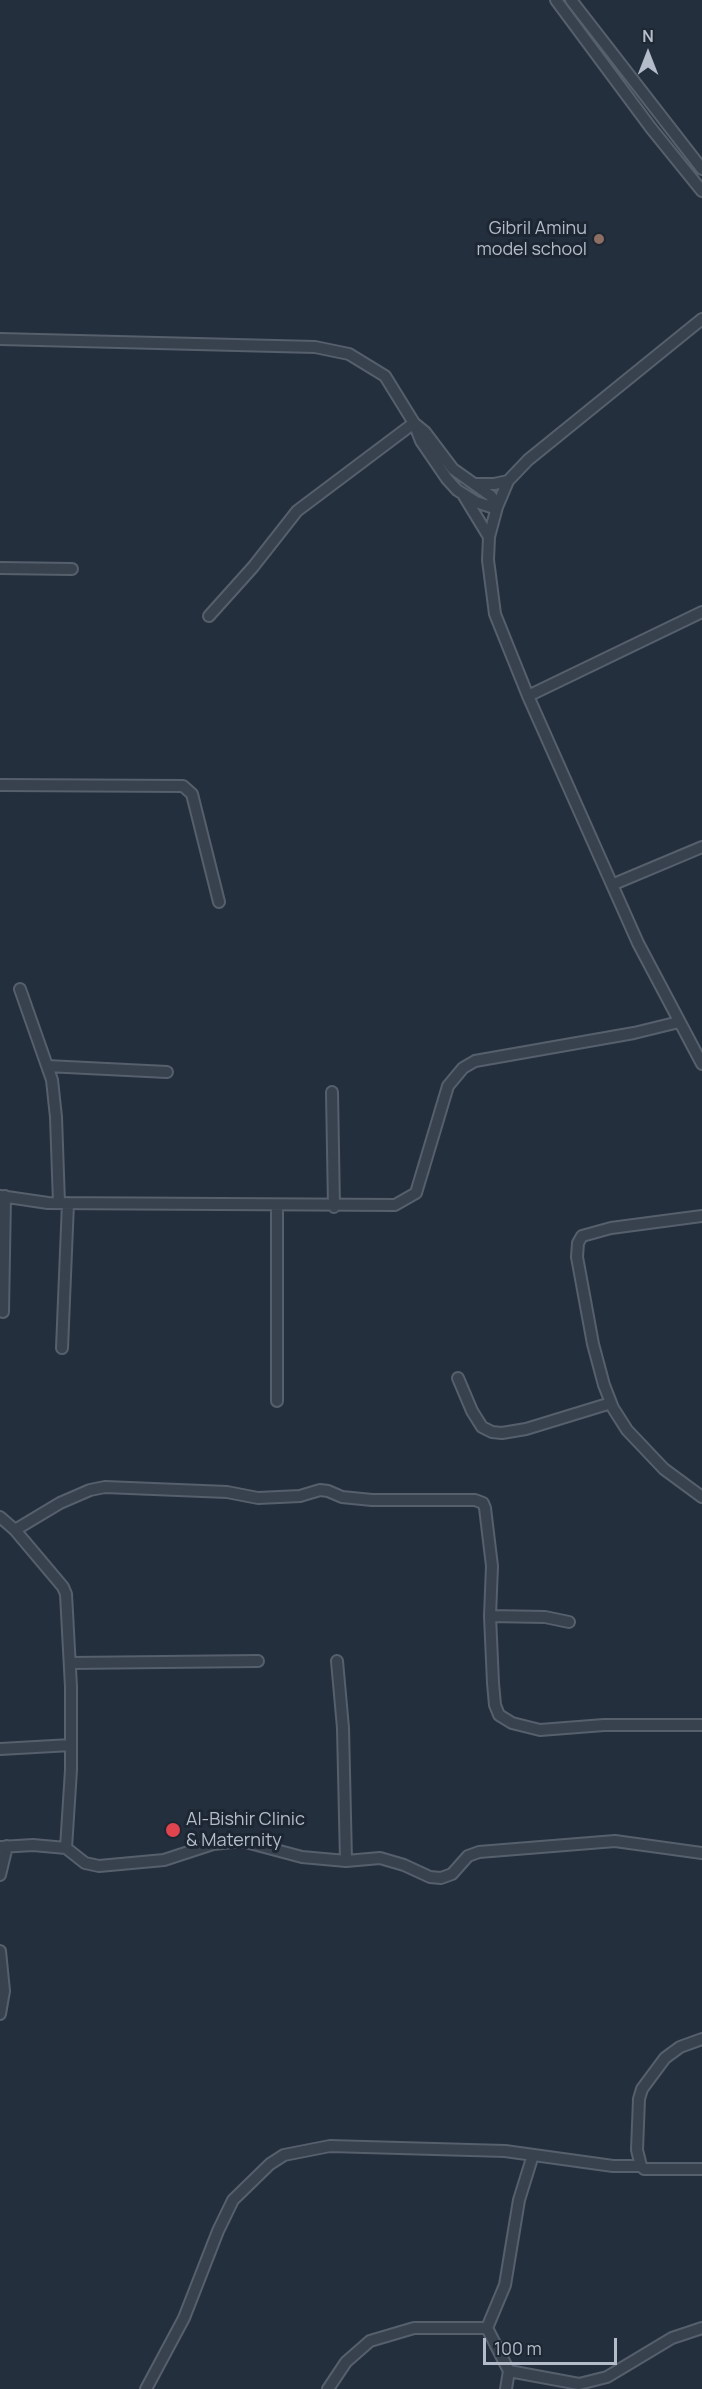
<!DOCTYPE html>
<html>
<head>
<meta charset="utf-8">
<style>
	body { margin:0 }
	#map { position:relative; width:702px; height:2389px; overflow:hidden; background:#242f3e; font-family:Manrope,sans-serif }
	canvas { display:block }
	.north { position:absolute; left:618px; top:24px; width:60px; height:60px; -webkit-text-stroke:4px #1d2633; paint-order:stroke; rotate:0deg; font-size:16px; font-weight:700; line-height:24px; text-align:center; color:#b4bcc9 }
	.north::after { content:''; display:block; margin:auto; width:21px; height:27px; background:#b4bcc9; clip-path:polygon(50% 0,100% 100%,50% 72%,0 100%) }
	.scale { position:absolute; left:483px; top:2338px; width:134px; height:27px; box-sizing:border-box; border:3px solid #b4bcc9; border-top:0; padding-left:8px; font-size:18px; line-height:21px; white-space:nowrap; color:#b4bcc9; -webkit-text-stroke:4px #1d2633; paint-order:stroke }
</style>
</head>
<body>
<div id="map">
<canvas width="702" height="2389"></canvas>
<div class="north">N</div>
<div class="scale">100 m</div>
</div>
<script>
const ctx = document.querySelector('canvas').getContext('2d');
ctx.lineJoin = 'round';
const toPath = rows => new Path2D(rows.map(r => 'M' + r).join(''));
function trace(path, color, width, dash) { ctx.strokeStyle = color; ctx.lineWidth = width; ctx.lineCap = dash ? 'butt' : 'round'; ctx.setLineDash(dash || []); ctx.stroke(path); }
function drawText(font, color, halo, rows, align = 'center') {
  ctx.font = font + ' Manrope,sans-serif'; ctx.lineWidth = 6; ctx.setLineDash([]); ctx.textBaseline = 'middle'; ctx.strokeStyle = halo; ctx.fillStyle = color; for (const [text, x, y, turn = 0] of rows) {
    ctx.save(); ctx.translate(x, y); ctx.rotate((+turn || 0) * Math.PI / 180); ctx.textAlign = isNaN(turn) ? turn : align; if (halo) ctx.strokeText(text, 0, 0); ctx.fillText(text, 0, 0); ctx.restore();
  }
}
const minor = toPath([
	[556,0,651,128,702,191],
	[571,0,702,169],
	[702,319,528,460,508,481,497,507,489,537,488,560,495,614,528,696,638,943,702,1064],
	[0,339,315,347,349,354,385,376,414,423,421,441,447,479,457,490,476,502,491,507,497,507,491,496,453,469,425,432,414,423],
	[476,484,494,484,508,481],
	[464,496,489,537],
	[0,568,72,569],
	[209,616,253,567,297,511,414,423],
	[528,696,702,612],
	[0,785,183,786,192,794,219,902],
	[614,884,702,847],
	[20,989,52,1080,56,1117,59,1203],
	[47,1066,167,1072],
	[332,1092,334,1207],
	[0,1196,48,1203,395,1205,416,1193,448,1086,463,1068,475,1061,634,1033,679,1022],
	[277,1206,277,1401],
	[702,1216,611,1228,582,1236,578,1243,577,1257,593,1344,604,1385,613,1408,627,1430,664,1469,702,1497],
	[3,1312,5,1196],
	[62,1348,68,1203],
	[458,1378,472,1411,482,1427,492,1432,502,1433,526,1429,611,1403],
	[0,1517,15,1530,63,1587,66,1594,71,1687,71,1770,66,1848],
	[15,1530,60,1503,90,1490,105,1487,227,1492,258,1498,300,1496,320,1490,328,1491,342,1497,372,1500,475,1500,483,1503,485,1508,492,1566,490,1616,493,1683,495,1705,499,1715,512,1723,540,1730,604,1725,702,1725],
	[490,1616,545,1617,569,1622],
	[337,1661,343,1728,346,1861],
	[70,1663,258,1661],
	[0,1749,71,1745],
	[0,1847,33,1845,66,1848,85,1863,99,1866,164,1860,213,1844,242,1841,302,1857,346,1861,380,1858,404,1865,430,1877,441,1878,452,1874,468,1856,479,1852,615,1841,702,1853],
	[0,1875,7,1846],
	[0,1951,4,1991,0,2014],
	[702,2039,680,2047,665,2058,642,2089,639,2099,637,2150,641,2166,644,2169,702,2169],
	[509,2371,487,2328,505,2285,519,2200,533,2155],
	[146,2389,184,2318,218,2231,233,2200,270,2164,284,2155,330,2146,505,2151,613,2166,641,2166],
	[328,2389,346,2362,370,2341,414,2328,487,2328],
	[506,2389,509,2371,579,2384,607,2377,672,2338,702,2328]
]);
trace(minor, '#565f6c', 14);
trace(minor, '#38414e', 10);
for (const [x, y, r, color] of [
	[599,239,6,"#8d6e63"],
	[173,1830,8,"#e0444e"]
]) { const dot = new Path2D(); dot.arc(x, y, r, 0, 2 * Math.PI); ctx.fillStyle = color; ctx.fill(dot); trace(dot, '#1d2633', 2); }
drawText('18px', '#b4bcc9', '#1d2633', [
	["Gibril Aminu",587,229],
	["model school",587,250],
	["Al-Bishir Clinic",186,1820,"left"],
	["& Maternity",186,1841,"left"]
], 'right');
</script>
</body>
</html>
